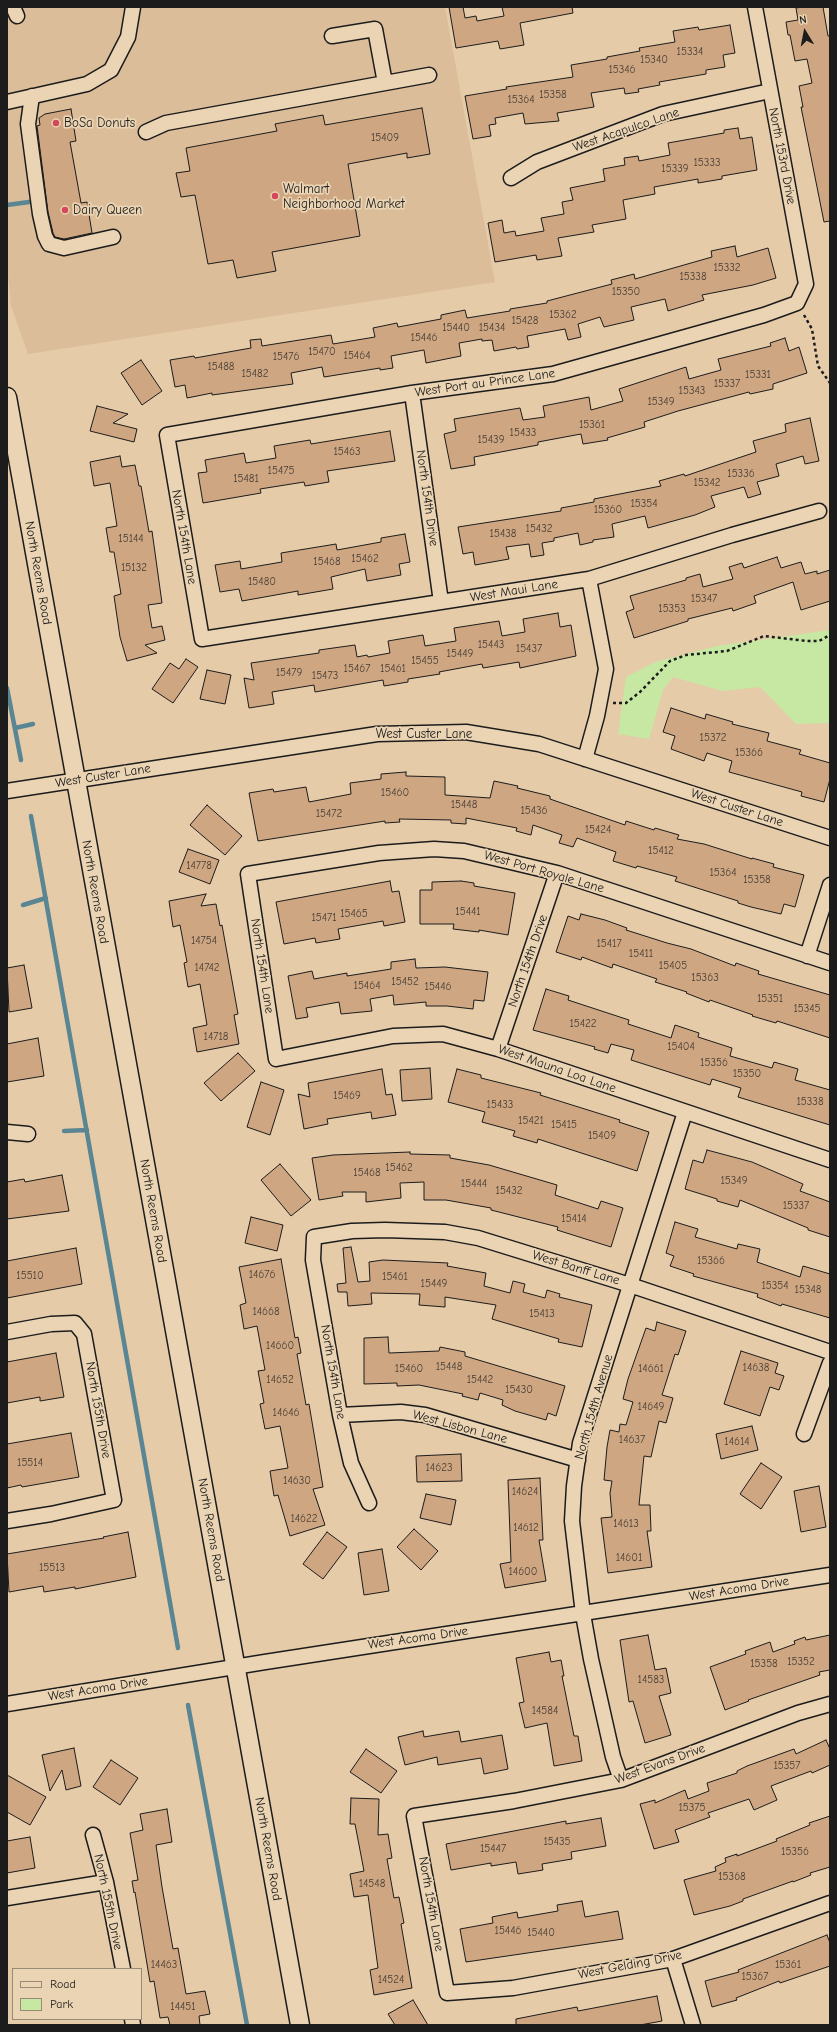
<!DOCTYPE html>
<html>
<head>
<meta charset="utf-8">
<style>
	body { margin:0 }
	#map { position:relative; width:837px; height:2032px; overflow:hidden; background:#e6cba9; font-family:"Comic Neue",sans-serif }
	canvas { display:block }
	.frame { position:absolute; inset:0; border:8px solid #1c1c1c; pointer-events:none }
	.legend { position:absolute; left:12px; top:1968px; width:130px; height:52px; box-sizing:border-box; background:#ebd4b3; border:1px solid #988a77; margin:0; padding:5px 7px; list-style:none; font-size:12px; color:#1c1c1c }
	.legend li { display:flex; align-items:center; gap:8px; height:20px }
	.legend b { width:20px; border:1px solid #988a77 }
	.north { position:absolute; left:785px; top:12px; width:40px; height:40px; -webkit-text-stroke:3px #ebd4b3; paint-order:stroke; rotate:350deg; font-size:11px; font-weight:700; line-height:16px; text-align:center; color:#1c1c1c }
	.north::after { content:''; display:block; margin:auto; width:14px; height:18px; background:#1c1c1c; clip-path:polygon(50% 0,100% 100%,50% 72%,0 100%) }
</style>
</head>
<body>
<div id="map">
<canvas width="837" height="2032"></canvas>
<div class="frame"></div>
<ul class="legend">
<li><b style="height:5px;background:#ebd4b3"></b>Road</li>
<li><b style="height:11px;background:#c6e8a2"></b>Park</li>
</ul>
<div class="north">N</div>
</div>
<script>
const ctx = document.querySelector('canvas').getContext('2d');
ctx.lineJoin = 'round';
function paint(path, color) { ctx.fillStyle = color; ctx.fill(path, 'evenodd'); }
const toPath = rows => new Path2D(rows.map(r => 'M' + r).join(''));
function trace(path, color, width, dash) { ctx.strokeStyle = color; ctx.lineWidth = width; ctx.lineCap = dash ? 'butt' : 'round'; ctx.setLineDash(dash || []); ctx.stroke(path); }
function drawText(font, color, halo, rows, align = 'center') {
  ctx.font = font + ' "Comic Neue",sans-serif'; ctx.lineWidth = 3.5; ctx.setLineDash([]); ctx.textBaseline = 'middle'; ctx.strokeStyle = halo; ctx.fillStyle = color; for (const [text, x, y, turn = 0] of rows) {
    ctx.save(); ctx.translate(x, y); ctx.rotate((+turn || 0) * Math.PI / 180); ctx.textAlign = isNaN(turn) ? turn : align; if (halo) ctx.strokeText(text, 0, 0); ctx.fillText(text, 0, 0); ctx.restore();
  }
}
paint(toPath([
	[7,7,445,7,495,282,28,354,11,306,7,265]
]), '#dbbd9a');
paint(toPath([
	[830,630,830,723,796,724,760,687,723,691,673,677,663,690,649,739,618,734,626,677,655,662,717,646]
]), '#c6e8a2');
trace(toPath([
	[7,205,29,202],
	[7,688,21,760],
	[15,728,33,724],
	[31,816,178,1648],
	[23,905,46,898],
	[64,1131,87,1130],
	[188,1705,247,2025]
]), '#5a8694', 4.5);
const building = toPath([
	[449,7,463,7,465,18,476,16,477,21,504,16,502,7,572,7,573,13,520,23,524,45,500,49,498,41,456,48,449,7],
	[803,7,823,7,828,36,830,36,830,221,824,222,801,107,803,107,799,86,812,83,807,59,795,61,790,35,788,35,786,22,798,20,796,8,803,7],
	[730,25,735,53,723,55,725,67,706,70,706,74,659,82,660,85,638,89,639,92,625,94,624,88,591,93,594,107,557,113,559,121,525,124,523,113,495,118,496,124,489,125,491,136,473,139,465,96,507,89,506,87,573,77,571,65,607,59,607,57,640,51,639,48,675,42,673,31,698,27,699,30,730,25],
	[422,108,430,154,407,158,407,153,348,164,360,236,272,252,276,271,237,278,233,260,208,264,195,195,181,197,176,173,190,171,186,148,277,131,275,124,323,115,325,125,422,108],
	[71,109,76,141,70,142,81,203,87,202,92,233,64,239,55,237,53,233,48,212,37,126,40,125,39,118,45,114,71,109],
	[738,128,740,139,752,137,757,170,722,176,722,179,698,183,698,179,654,187,655,194,623,200,626,219,592,225,594,232,558,238,562,256,537,260,536,255,495,262,488,223,502,220,504,233,515,231,516,236,544,231,541,218,564,214,562,202,573,200,570,188,605,181,603,169,625,165,624,158,638,156,639,161,670,155,668,143,724,133,724,130,738,128],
	[735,246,737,257,768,248,776,278,753,285,702,295,704,300,668,311,665,299,631,307,634,320,604,327,600,317,578,324,581,337,568,340,565,329,527,336,529,347,517,349,516,347,494,351,492,340,482,341,482,339,459,343,461,356,426,363,424,350,391,356,393,368,380,370,380,368,324,377,322,367,291,373,293,384,212,395,212,393,187,398,185,385,175,387,170,360,194,356,195,358,251,348,250,340,261,339,262,346,331,335,333,344,375,337,373,328,397,323,398,327,441,319,441,315,465,310,467,318,510,311,510,309,547,303,547,301,612,284,611,280,634,274,635,279,712,257,711,251,735,246],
	[785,338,789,351,799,347,807,373,773,384,773,389,750,394,749,392,678,411,644,422,645,427,607,438,608,440,583,444,581,434,538,442,538,445,474,457,475,465,451,469,444,434,456,431,454,419,520,408,523,420,545,417,543,406,589,397,591,410,623,401,619,389,686,367,689,379,721,370,718,359,771,346,770,343,785,338],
	[141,360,162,391,142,405,121,373,141,360],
	[97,406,128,414,113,423,137,429,134,442,90,431,97,406],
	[810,418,819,461,805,464,803,456,776,464,779,476,757,482,761,494,748,498,744,487,711,496,715,507,695,515,648,528,645,516,612,524,614,537,593,540,593,542,580,545,578,533,554,538,554,541,542,543,544,555,531,557,529,544,506,547,509,559,475,565,473,552,463,554,458,527,561,511,561,508,594,502,594,499,661,486,659,481,684,474,685,476,756,452,753,441,786,432,785,424,810,418],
	[390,431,395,461,327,471,329,482,305,486,304,482,260,489,261,493,203,503,198,473,207,472,205,460,244,453,246,463,276,458,274,446,310,440,311,444,390,431],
	[120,456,122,467,135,465,139,486,141,486,149,532,152,531,162,603,148,605,152,628,162,626,165,640,145,645,157,653,127,661,120,637,114,596,121,594,114,552,110,552,106,528,117,526,110,483,94,486,90,462,120,456],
	[405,534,410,562,399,564,401,575,367,581,365,569,331,577,333,589,298,595,298,591,242,601,239,589,220,592,215,565,240,561,241,569,282,562,281,553,336,544,337,550,381,542,381,538,405,534],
	[777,557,781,568,801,562,805,574,817,571,817,574,830,570,830,601,801,610,793,582,754,596,756,603,733,611,732,608,688,619,688,621,634,638,626,612,634,609,630,596,686,580,686,578,700,574,703,587,733,579,729,567,742,563,744,568,777,557],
	[558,613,560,627,571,625,576,656,520,668,519,662,483,668,482,664,439,672,440,674,408,679,408,682,384,686,383,680,315,692,314,685,272,692,274,704,249,708,244,678,254,680,251,663,319,653,319,650,355,645,357,657,367,655,368,657,390,653,388,641,423,635,425,646,456,641,454,628,499,621,502,636,525,632,523,619,558,613],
	[186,659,198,667,173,703,152,689,170,663,179,669,186,659],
	[207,670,231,675,225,704,200,699,207,670],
	[671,708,705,719,706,714,733,722,732,724,769,733,767,741,801,750,799,754,830,763,830,779,824,802,801,796,802,792,729,772,732,761,707,753,704,761,671,749,675,736,663,732,671,708],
	[406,772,406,776,445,777,445,795,490,798,494,781,518,786,517,788,550,796,550,799,625,825,626,821,654,830,655,828,679,835,677,839,704,844,752,859,752,858,774,864,773,867,804,875,795,907,784,904,781,914,751,907,738,903,738,901,675,881,677,877,637,866,636,868,613,861,616,852,577,838,573,847,559,843,562,835,533,825,531,835,516,831,517,828,466,818,466,824,451,823,451,820,399,819,400,822,385,823,385,821,258,841,249,793,273,789,274,792,306,787,309,802,351,794,350,783,381,779,381,774,406,772],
	[207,805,242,836,225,855,190,825,207,805],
	[188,849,219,860,210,884,179,872,188,849],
	[390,881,392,892,399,891,405,922,384,926,383,921,338,929,340,939,316,943,315,938,284,944,276,902,390,881],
	[461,881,474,883,474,886,515,893,508,935,479,930,479,932,453,929,454,924,420,924,420,890,432,890,432,882,461,881],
	[206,894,201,906,216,904,220,926,222,925,238,1014,234,1015,239,1044,197,1052,193,1028,207,1025,200,984,188,987,184,963,187,962,180,925,173,927,169,901,206,894],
	[581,914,605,920,627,928,626,930,667,943,691,949,735,966,736,963,759,971,758,974,830,995,830,1038,777,1021,776,1023,752,1016,753,1015,710,1000,709,1002,686,993,687,992,655,982,657,979,613,964,612,968,582,957,581,960,556,952,568,916,579,920,581,914],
	[415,959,416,968,445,967,488,972,484,1001,474,1000,473,1009,447,1006,426,1006,426,1002,394,1005,393,995,370,999,372,1011,341,1014,339,1002,306,1008,308,1017,296,1019,288,976,312,971,314,979,347,973,347,976,391,969,391,962,415,959],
	[24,965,32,1008,9,1012,7,968,24,965],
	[546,989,569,996,568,1000,629,1020,628,1024,671,1038,675,1025,699,1033,698,1037,732,1048,730,1056,772,1068,774,1062,798,1069,795,1080,830,1090,830,1125,738,1097,741,1088,712,1079,710,1085,631,1060,634,1050,611,1044,608,1053,594,1049,595,1047,533,1030,546,989],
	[38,1038,44,1076,7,1082,7,1044,38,1038],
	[238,1053,255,1071,221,1101,204,1083,238,1053],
	[430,1068,432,1099,402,1101,400,1070,430,1068],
	[382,1069,386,1095,392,1094,396,1115,372,1119,371,1112,327,1119,328,1124,304,1129,298,1094,310,1097,308,1083,382,1069],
	[457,1069,481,1075,481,1078,541,1093,540,1095,620,1120,619,1122,649,1132,637,1171,538,1139,537,1143,513,1136,515,1131,482,1122,485,1112,448,1102,457,1069],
	[261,1082,284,1090,270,1135,247,1127,261,1082],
	[707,1150,752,1162,803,1184,800,1191,830,1202,830,1237,808,1230,808,1228,740,1200,738,1207,717,1201,717,1199,685,1189,693,1160,703,1163,707,1150],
	[410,1152,410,1154,450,1155,450,1158,489,1165,557,1185,555,1195,598,1209,601,1201,623,1208,611,1247,557,1230,558,1227,491,1210,491,1208,446,1200,424,1200,424,1182,400,1183,401,1198,366,1202,366,1192,342,1192,343,1196,319,1200,312,1158,333,1155,410,1152],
	[280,1164,311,1200,291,1216,261,1180,280,1164],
	[62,1175,69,1211,7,1219,7,1182,24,1179,25,1182,62,1175],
	[251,1217,283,1225,277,1251,245,1243,251,1217],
	[675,1222,698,1229,695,1237,737,1249,738,1244,760,1249,757,1262,800,1277,803,1266,830,1274,830,1318,782,1304,781,1306,757,1297,758,1294,693,1276,694,1274,670,1266,674,1256,666,1253,675,1222],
	[351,1247,358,1282,370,1281,369,1262,383,1260,448,1263,447,1266,486,1273,484,1286,510,1293,513,1281,525,1284,523,1292,545,1298,547,1290,560,1294,559,1297,592,1305,582,1347,558,1342,559,1339,492,1319,496,1305,445,1297,445,1307,419,1305,420,1294,371,1293,372,1304,348,1306,347,1292,338,1292,337,1284,346,1283,343,1248,351,1247],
	[76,1248,82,1284,7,1298,7,1261,76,1248],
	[281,1259,295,1338,298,1337,301,1353,297,1354,306,1405,309,1404,323,1487,313,1489,325,1525,290,1536,278,1495,274,1496,270,1471,288,1468,280,1426,265,1429,260,1404,264,1403,258,1371,265,1370,257,1326,244,1329,240,1305,246,1303,239,1267,281,1259],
	[657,1322,686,1331,678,1355,675,1354,662,1395,673,1398,666,1423,659,1421,651,1457,644,1456,639,1505,650,1505,651,1531,647,1531,652,1567,608,1573,601,1518,612,1517,610,1493,612,1481,604,1480,607,1447,610,1430,619,1432,620,1424,626,1425,633,1402,623,1399,628,1379,646,1328,655,1331,657,1322],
	[388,1337,389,1353,439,1351,440,1347,465,1352,465,1356,565,1386,556,1416,548,1413,546,1420,515,1411,502,1405,503,1400,480,1393,478,1400,462,1396,463,1394,419,1385,397,1386,397,1383,364,1384,364,1338,388,1337],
	[741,1351,778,1363,775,1373,784,1376,779,1390,770,1387,760,1416,724,1404,741,1351],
	[56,1353,64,1397,40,1401,40,1397,7,1403,7,1362,56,1353],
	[752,1426,758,1450,721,1459,716,1434,752,1426],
	[71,1433,79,1477,22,1487,21,1485,7,1488,7,1444,71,1433],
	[461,1454,462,1481,417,1482,416,1456,461,1454],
	[761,1463,782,1477,761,1509,740,1494,761,1463],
	[540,1478,543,1540,539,1540,546,1581,505,1588,500,1564,511,1562,508,1480,540,1478],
	[819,1486,826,1527,801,1532,794,1491,819,1486],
	[426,1494,456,1500,451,1525,420,1518,426,1494],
	[414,1529,438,1551,421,1570,397,1547,414,1529],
	[128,1532,136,1577,75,1589,75,1587,44,1592,43,1586,9,1592,7,1554,104,1538,103,1537,128,1532],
	[327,1532,347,1547,323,1579,303,1564,327,1532],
	[382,1549,389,1591,364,1595,358,1553,382,1549],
	[648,1635,655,1670,666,1668,671,1693,659,1696,671,1735,645,1743,633,1701,629,1702,620,1640,648,1635],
	[830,1635,830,1670,819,1672,820,1675,748,1700,749,1701,725,1710,710,1667,746,1654,745,1651,770,1642,773,1652,795,1644,794,1641,805,1637,806,1640,830,1635],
	[549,1652,551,1662,561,1660,564,1676,562,1676,574,1736,578,1736,582,1761,554,1766,547,1723,525,1728,519,1703,524,1702,516,1658,549,1652],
	[423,1731,424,1737,459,1731,461,1742,502,1735,508,1769,484,1774,481,1758,438,1765,437,1757,405,1765,398,1737,423,1731],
	[826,1740,830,1749,830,1765,812,1773,811,1771,771,1786,777,1800,754,1810,749,1799,708,1813,710,1817,675,1830,679,1842,654,1849,640,1804,655,1800,655,1803,685,1790,688,1799,709,1791,707,1783,737,1773,737,1771,747,1766,794,1749,796,1754,826,1740],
	[74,1748,81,1786,66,1790,62,1770,50,1791,42,1755,74,1748],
	[366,1749,397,1771,381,1793,350,1772,366,1749],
	[111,1760,138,1778,120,1805,93,1787,111,1760],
	[7,1775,46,1797,30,1825,7,1812,7,1775],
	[351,1798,379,1799,378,1835,388,1834,392,1858,387,1859,394,1898,399,1897,404,1923,401,1924,412,1988,374,1995,370,1970,378,1968,368,1895,354,1897,350,1874,364,1871,355,1824,350,1824,351,1798],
	[167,1809,172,1842,156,1845,162,1887,173,1949,178,1948,186,1994,205,1991,210,2014,199,2016,200,2025,170,2025,168,2017,160,2018,154,1981,150,1982,135,1892,134,1893,132,1881,138,1880,130,1833,143,1830,140,1814,167,1809],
	[830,1816,830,1867,810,1873,811,1875,793,1882,793,1881,743,1899,743,1901,730,1906,694,1915,684,1880,716,1871,715,1867,726,1862,725,1858,737,1854,737,1856,777,1841,776,1839,810,1825,809,1823,830,1816],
	[601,1818,606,1846,571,1852,572,1859,542,1864,543,1870,518,1874,516,1862,491,1866,491,1863,451,1870,446,1844,566,1821,566,1824,601,1818],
	[30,1837,35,1868,7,1873,7,1841,30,1837],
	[582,1901,585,1917,618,1911,623,1939,466,1962,460,1929,493,1923,492,1917,517,1912,518,1918,558,1911,557,1905,582,1901],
	[827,1935,830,1943,830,1966,780,1983,779,1981,736,1998,737,2000,712,2007,705,1981,739,1972,738,1970,827,1935],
	[657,1996,662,2021,640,2025,516,2025,516,2019,577,2007,578,2011,657,1996],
	[413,2000,428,2025,395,2025,388,2014,413,2000]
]);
paint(building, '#cea681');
trace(building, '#1c1c1c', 1);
const minor = toPath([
	[13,7,17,16],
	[755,7,806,284,797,303,764,315,553,374,412,393,167,435,202,639,589,579,732,535,819,511],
	[332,36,375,29,385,83],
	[32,96,28,124,40,214,45,236,49,244,64,248,113,237],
	[7,102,87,84,111,70,128,37,133,7],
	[146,132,166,123,429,75],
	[511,178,537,162,663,114,770,91],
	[412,393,441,602],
	[585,759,597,716,606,669,589,579],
	[7,791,377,734,466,732,539,744,830,838],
	[807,956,830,885],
	[830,963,557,873,464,851,434,849,379,853,248,874,276,1059,393,1036,443,1034,498,1049,830,1160],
	[498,1049,557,873],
	[7,1132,28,1134],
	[7,1332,51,1324,75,1323,84,1334,114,1500,51,1514,7,1521],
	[340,1415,401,1412,425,1415,578,1460],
	[804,1434,830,1363],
	[369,1503,351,1463,340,1415,313,1260,314,1237,352,1231,385,1230,445,1232,478,1238,630,1285,830,1352],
	[7,1704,265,1662,830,1575],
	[830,1704,798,1713,621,1780,514,1801,414,1816,447,1993,513,1988,673,1959,830,1903],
	[621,1780,613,1757,591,1659,583,1614,572,1521,574,1486,580,1443,685,1112],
	[93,1835,106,1882,123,1969],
	[7,1898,106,1882],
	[673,1959,693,2025],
	[132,2019,133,2025]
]);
const major = toPath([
	[7,397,300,2025]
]);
trace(minor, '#1c1c1c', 17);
trace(major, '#1c1c1c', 21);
trace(toPath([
	[804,315,812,329,818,366,830,383],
	[613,703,626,703,640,692,670,661,686,655,727,651,764,636,807,641,819,641,830,635]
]), '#1c1c1c', 2.5, [3, 3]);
trace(minor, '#ebd4b3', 14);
trace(major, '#ebd4b3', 18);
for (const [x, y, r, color] of [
	[56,123,4,"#d1495b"],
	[275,196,4,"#d1495b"],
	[65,210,4,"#d1495b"]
]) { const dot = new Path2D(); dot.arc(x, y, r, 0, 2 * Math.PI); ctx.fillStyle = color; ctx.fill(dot); trace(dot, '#ebd4b3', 1.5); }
drawText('11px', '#483e35', null, [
	["15334",690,52],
	["15340",654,60],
	["15346",622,70],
	["15358",553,95],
	["15364",521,100],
	["15409",385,138],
	["15333",707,163],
	["15339",675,169],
	["15332",727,268],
	["15338",693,277],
	["15350",626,292],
	["15362",563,315],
	["15428",525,321],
	["15440",456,328],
	["15434",492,328],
	["15446",424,338],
	["15470",322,352],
	["15464",357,356],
	["15476",286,357],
	["15488",221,367],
	["15482",255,374],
	["15331",758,375],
	["15337",727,384],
	["15343",692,391],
	["15349",661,402],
	["15361",592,425],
	["15433",523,433],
	["15439",491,440],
	["15463",347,452],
	["15475",281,471],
	["15336",741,474],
	["15481",246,479],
	["15342",707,483],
	["15354",644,504],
	["15360",608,510],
	["15432",539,529],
	["15438",503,534],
	["15144",131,539],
	["15462",365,559],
	["15468",327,562],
	["15132",134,568],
	["15480",262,582],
	["15347",704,599],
	["15353",672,609],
	["15443",491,645],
	["15437",529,649],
	["15449",460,654],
	["15455",425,661],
	["15467",357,669],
	["15461",393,669],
	["15479",289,673],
	["15473",325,676],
	["15372",713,738],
	["15366",749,753],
	["15460",395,793],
	["15448",464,805],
	["15436",534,811],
	["15472",329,814],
	["15424",598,830],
	["15412",661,851],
	["14778",199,866],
	["15364",723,873],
	["15358",757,880],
	["15441",468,912],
	["15465",354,914],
	["15471",324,918],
	["14754",204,941],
	["15417",609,944],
	["15411",641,954],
	["15405",673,966],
	["14742",207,968],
	["15363",705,978],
	["15452",405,982],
	["15464",367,986],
	["15446",438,987],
	["15351",770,999],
	["15345",807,1009],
	["15422",583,1024],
	["14718",216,1037],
	["15404",681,1047],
	["15356",714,1063],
	["15350",747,1074],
	["15469",347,1096],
	["15338",810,1102],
	["15433",500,1105],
	["15421",531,1121],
	["15415",564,1125],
	["15409",602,1136],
	["15462",399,1168],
	["15468",367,1173],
	["15349",734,1181],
	["15444",474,1184],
	["15432",509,1191],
	["15337",796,1206],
	["15414",574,1219],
	["15366",711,1261],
	["14676",262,1275],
	["15510",30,1276],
	["15461",395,1277],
	["15449",434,1284],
	["15354",775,1286],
	["15348",808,1290],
	["14668",266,1312],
	["15413",542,1314],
	["14660",280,1346],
	["15448",449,1367],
	["14638",756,1368],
	["15460",409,1369],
	["14661",651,1369],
	["14652",280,1380],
	["15442",480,1380],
	["15430",519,1390],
	["14649",651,1407],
	["14646",286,1413],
	["14637",632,1440],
	["14614",737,1442],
	["15514",30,1463],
	["14623",439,1468],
	["14630",297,1481],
	["14624",525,1492],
	["14622",304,1519],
	["14613",626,1524],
	["14612",526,1528],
	["14601",629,1558],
	["15513",52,1568],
	["14600",523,1572],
	["15352",801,1662],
	["15358",764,1664],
	["14583",651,1680],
	["14584",545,1711],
	["15357",787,1766],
	["15375",692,1808],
	["15435",557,1842],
	["15447",493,1849],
	["15356",795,1852],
	["15368",732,1877],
	["14548",372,1884],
	["15446",508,1931],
	["15440",541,1933],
	["14463",164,1965],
	["15361",788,1965],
	["15367",755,1977],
	["14524",391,1980],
	["14451",183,2007]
]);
drawText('13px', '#1c1c1c', '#ebd4b3', [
	["BoSa Donuts",64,123],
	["Walmart",283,189],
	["Neighborhood Market",283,204],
	["Dairy Queen",73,210]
], 'left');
drawText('13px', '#1c1c1c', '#ebd4b3', [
	["West Acapulco Lane",626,130,-19],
	["North 153rd Drive",782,156,79],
	["West Port au Prince Lane",485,383,-8],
	["North 154th Drive",427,498,82],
	["North 154th Lane",184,537,80],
	["North Reems Road",38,573,80],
	["West Maui Lane",514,591,-9],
	["West Custer Lane",424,734],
	["West Custer Lane",103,776,-9],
	["West Custer Lane",737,808,18],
	["West Port Royale Lane",544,872,16],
	["North Reems Road",95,892,80],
	["North 154th Drive",528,961,-71],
	["North 154th Lane",262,966,81],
	["West Mauna Loa Lane",557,1069,19],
	["North Reems Road",153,1211,80],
	["West Banff Lane",576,1268,17],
	["North 154th Lane",333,1372,80],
	["North 154th Avenue",594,1407,-74],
	["North 155th Drive",98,1410,80],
	["West Lisbon Lane",460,1427,15],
	["North Reems Road",211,1530,80],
	["West Acoma Drive",739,1589,-9],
	["West Acoma Drive",418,1638,-8],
	["West Acoma Drive",98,1689,-9],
	["West Evans Drive",660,1764,-20],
	["North Reems Road",268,1849,80],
	["North 155th Drive",108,1902,78],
	["North 154th Lane",431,1904,80],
	["West Gelding Drive",630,1965,-11]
]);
</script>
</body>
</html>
